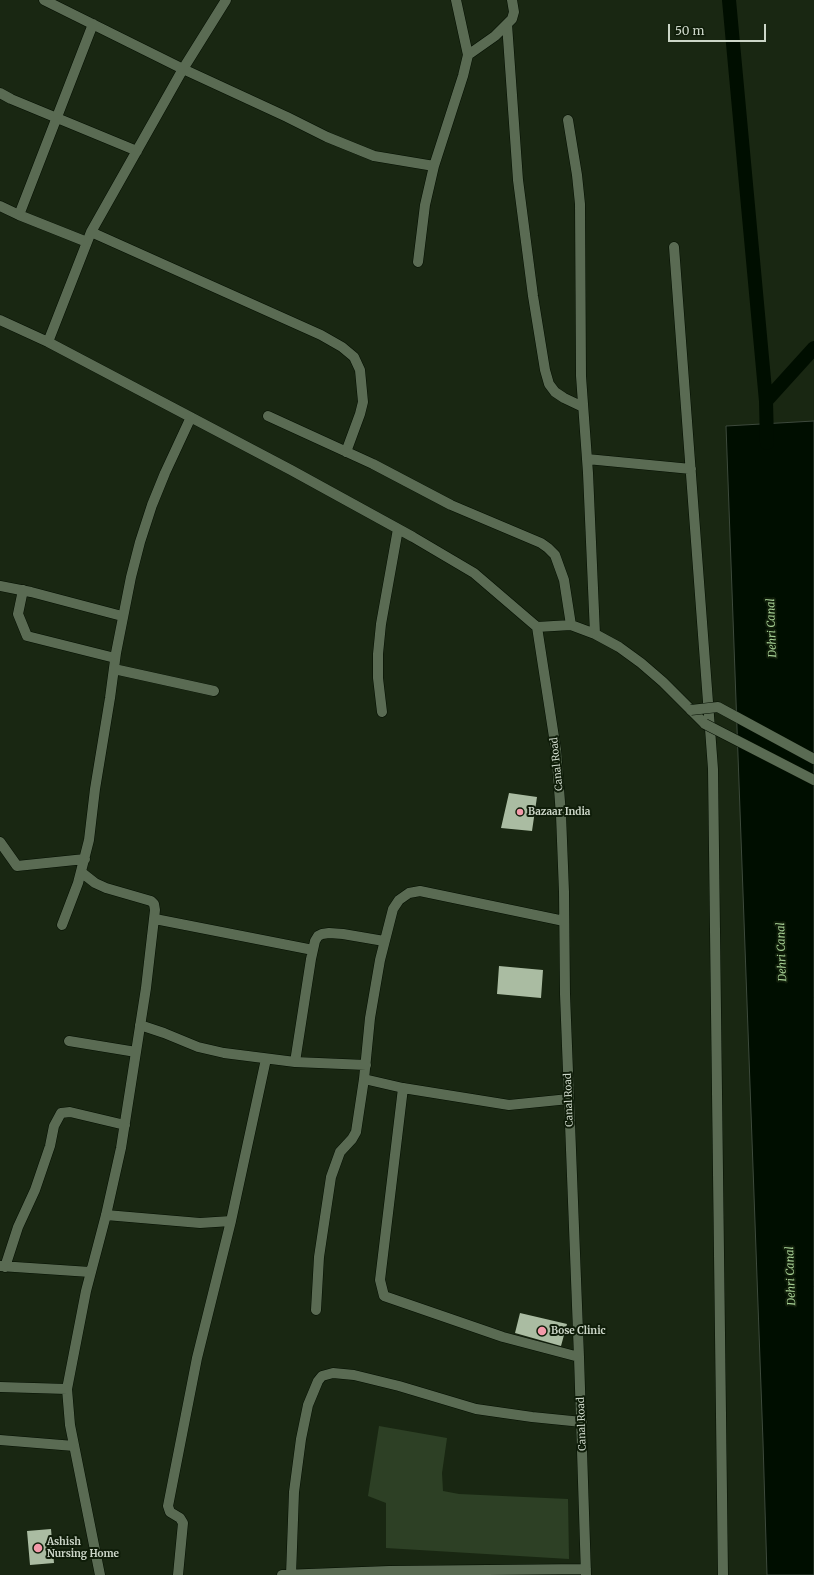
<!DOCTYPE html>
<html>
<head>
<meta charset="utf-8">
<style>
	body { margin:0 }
	#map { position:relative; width:814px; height:1575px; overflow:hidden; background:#192712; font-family:Merriweather,serif }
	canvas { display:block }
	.scale { position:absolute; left:668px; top:24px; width:98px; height:18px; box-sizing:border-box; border:2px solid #ccd6c8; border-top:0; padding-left:5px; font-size:12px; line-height:14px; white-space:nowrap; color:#ccd6c8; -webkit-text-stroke:3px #0f1d09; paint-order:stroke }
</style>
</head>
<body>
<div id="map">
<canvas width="814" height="1575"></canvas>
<div class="scale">50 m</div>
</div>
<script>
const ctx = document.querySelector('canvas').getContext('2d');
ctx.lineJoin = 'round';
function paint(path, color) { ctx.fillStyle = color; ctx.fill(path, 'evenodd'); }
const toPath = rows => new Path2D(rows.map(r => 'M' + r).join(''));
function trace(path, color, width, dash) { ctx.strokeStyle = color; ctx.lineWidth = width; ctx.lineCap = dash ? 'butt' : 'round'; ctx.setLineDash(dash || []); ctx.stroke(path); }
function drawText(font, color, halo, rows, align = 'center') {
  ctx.font = font + ' Merriweather,serif'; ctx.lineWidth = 4; ctx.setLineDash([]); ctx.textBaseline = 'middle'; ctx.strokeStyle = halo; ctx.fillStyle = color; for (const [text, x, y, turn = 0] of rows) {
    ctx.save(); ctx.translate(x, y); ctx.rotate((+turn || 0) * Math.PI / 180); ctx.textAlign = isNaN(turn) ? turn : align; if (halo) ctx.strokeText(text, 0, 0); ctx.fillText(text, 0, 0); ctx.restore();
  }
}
paint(toPath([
	[379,1426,447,1438,442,1473,443,1491,459,1494,568,1499,569,1559,386,1548,386,1503,368,1496]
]), '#2d4025');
const water = toPath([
	[814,421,814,1575,767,1575,763,1442,726,426,814,421]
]);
paint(water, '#000e00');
trace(water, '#3d4a3c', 1);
trace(toPath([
	[729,0,766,401],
	[767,443,766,401,814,348]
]), '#000e00', 14);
paint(toPath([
	[509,793,537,797,532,831,501,828],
	[499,966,543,970,541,998,497,994],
	[520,1313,567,1324,561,1346,515,1333],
	[51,1529,54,1563,30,1565,27,1531]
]), '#aabca2');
const minor = toPath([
	[44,0,183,69,287,117,327,137,374,156,434,166],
	[507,24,518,180,533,296,545,370,549,384,555,392,564,398,583,407],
	[468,55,495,36,512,19,514,12,512,0],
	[0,93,11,99,137,151],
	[568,120,577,175,580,204,581,376,588,473,595,634],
	[0,206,19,215,87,242],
	[19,215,93,24],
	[91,232,321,335,342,347,354,357,360,370,363,402,360,414,346,452],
	[674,247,713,769,723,1575],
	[418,262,425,205,434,166,463,76,468,55,456,0],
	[0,320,48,342,291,470,413,537,474,573,537,627,571,625,595,634,619,647,641,663,663,682,705,724],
	[48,342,91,232,183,69,226,0],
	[268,416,373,464,451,505,541,543,548,548,555,555,564,580,571,625],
	[587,459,691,469],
	[0,586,31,592,122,616],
	[23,590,18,614,27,636,115,658],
	[537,627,556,750,561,815,564,892,565,994,579,1357,586,1575],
	[114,669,214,691],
	[382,712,378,678,378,654,381,624,398,529],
	[0,842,17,866,85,859],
	[81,872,95,883,106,888,151,901,154,904,155,910,146,988,121,1148,106,1215,86,1291,67,1389,70,1425,100,1575],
	[155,919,313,950],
	[62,925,78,883,89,840,95,789,110,698,116,653,131,577,140,542,152,505,165,473,191,417],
	[140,1025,164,1033,198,1047,224,1053,295,1062,366,1065],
	[69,1041,136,1052],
	[295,1062,311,959,315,941,318,936,322,934,329,933,343,934,384,941],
	[364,1079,403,1088,509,1105,569,1099],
	[403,1088,380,1280,384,1296,503,1337,579,1357],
	[106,1215,200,1223,231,1221],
	[0,1266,90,1272],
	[5,1267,18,1227,35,1190,50,1146,54,1126,61,1113,70,1112,125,1125],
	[316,1310,319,1257,331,1177,340,1152,352,1139,356,1132,364,1079,370,1018,380,960,393,909,399,900,409,893,420,891,564,921],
	[0,1387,67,1389],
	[0,1440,74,1446],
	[178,1575,183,1523,180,1518,170,1512,168,1506,197,1358,231,1221,266,1059],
	[282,1575,389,1571,586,1569],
	[291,1575,294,1492,301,1439,308,1405,318,1381,322,1376,333,1373,354,1375,399,1386,476,1409,532,1417,582,1422]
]);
trace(minor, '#040f01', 11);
trace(minor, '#5a6b53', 10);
const minorBridge = toPath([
	[691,710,718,707,814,759],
	[705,724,814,780]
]);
trace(minorBridge, '#040f01', 11, []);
trace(minorBridge, '#5a6b53', 10);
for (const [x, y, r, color] of [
	[520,812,4,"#f39aaa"],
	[542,1331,5,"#f39aaa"],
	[38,1548,5,"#f39aaa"]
]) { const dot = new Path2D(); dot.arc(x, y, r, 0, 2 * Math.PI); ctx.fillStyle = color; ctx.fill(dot); trace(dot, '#0f1d09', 1.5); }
drawText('10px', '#ccd6c8', '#0f1d09', [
	["Canal Road",557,764,-96],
	["Canal Road",569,1100,-92],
	["Canal Road",582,1424,-92]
]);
drawText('bold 10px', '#ccd6c8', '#0f1d09', [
	["Bazaar India",528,812],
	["Bose Clinic",551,1331],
	["Ashish",47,1542],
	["Nursing Home",47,1554]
], 'left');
drawText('italic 11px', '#a4cd92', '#0f1d09', [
	["Dehri Canal",772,628,-92],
	["Dehri Canal",782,952,-92],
	["Dehri Canal",791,1276,-92]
]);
</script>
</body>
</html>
